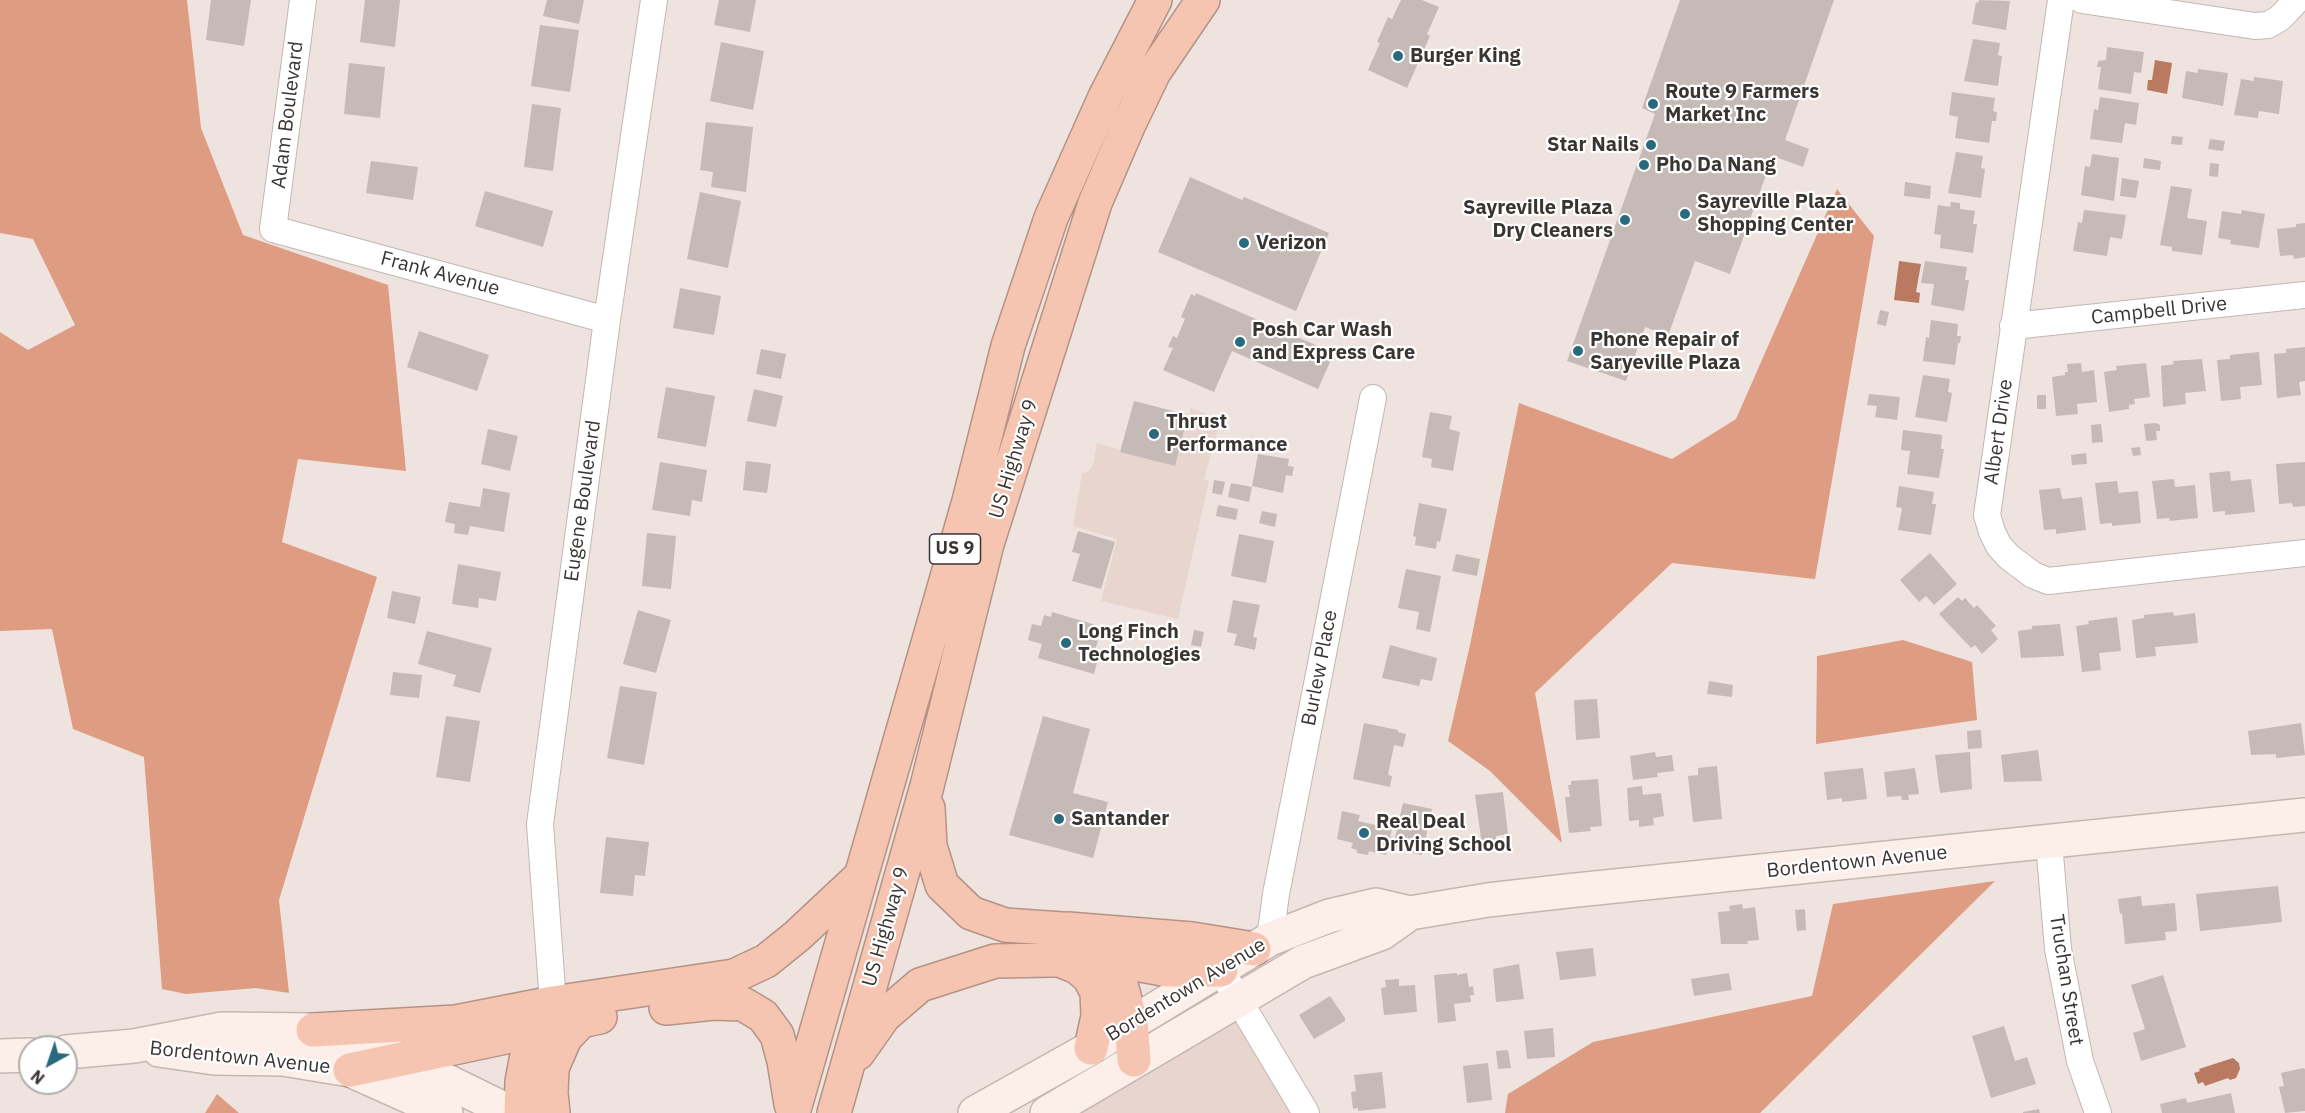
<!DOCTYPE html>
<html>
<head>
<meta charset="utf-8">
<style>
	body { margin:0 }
	#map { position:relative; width:2305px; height:1113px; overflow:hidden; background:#eee3df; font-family:"IBM Plex Sans",sans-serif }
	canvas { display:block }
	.north { position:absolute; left:18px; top:1035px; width:60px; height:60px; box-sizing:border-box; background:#fff; border:2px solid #b0aead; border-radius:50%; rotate:220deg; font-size:16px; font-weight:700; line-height:24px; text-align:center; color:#393533 }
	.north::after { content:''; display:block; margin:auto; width:21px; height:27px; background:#29697d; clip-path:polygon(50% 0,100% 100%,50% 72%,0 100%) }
</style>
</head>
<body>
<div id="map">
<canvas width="2305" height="1113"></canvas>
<div class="north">N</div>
</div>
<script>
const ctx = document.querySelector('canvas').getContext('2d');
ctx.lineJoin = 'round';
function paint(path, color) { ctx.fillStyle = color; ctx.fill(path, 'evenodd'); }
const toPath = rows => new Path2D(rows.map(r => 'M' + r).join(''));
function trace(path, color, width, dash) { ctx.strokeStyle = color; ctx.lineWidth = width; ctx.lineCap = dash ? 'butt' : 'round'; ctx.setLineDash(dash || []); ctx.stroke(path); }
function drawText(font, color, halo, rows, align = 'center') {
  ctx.font = font + ' "IBM Plex Sans",sans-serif'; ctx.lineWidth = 4.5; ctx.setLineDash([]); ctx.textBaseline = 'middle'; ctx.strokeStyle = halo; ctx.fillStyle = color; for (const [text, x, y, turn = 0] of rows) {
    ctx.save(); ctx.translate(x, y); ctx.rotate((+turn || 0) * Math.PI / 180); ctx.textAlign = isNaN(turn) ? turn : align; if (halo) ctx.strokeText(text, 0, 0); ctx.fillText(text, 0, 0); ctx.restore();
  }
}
paint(toPath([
	[1191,408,1221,419,1204,479,1209,481,1178,619,1101,601,1117,539,1073,526,1082,474,1089,471,1093,465,1097,443,1174,466],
	[1238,999,1306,1113,1047,1113]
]), '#e8d6ce');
paint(toPath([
	[0,0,187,0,201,128,243,235,388,285,406,471,298,459,282,542,377,577,279,900,289,993,256,988,186,994,162,989,144,757,73,729,52,629,0,631,0,332,28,350,75,325,33,239,0,233],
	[1837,189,1874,236,1815,579,1672,563,1535,693,1562,843,1490,771,1448,741,1470,645,1519,403,1672,459,1736,419],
	[1903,640,1972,662,1977,720,1816,744,1817,656],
	[1995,881,1760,1113,1505,1113,1508,1094,1593,1042,1812,996,1833,904],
	[217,1094,239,1113,205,1113]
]), '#de9c82');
paint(toPath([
	[2155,60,2172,63,2167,94,2147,90,2148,80,2152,80],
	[1899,261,1921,264,1916,292,1920,293,1919,303,1894,300],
	[2233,1058,2239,1063,2240,1069,2236,1078,2230,1080,2228,1078,2205,1086,2203,1082,2198,1084,2194,1073,2200,1071,2199,1069]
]), '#b97a61');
paint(toPath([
	[211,0,251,0,244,46,206,40],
	[365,0,400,0,395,47,360,42],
	[547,0,584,0,579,24,543,16],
	[719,0,756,0,750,32,714,25],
	[1401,0,1422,0,1439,7,1427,34,1430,36,1407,88,1368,70,1380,43,1377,42,1388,17,1392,19],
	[1680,0,1834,0,1785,140,1809,149,1803,167,1773,156,1730,274,1695,261,1668,336,1645,327,1626,381,1567,361,1655,114,1642,108],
	[1979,0,2010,1,2006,30,1972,24,1976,2,1978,3],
	[540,25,579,30,570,92,531,86],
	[1973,39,2000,43,1998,55,2002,56,1998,86,1964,81],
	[721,42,764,51,753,110,710,101],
	[2107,47,2144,52,2141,73,2134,72,2131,94,2098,89,2101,67,2097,67,2098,61,2106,60],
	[349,63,385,67,380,118,344,114],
	[2198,69,2228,73,2223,106,2182,98,2186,71,2198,73],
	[2254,77,2283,81,2279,114,2259,111,2258,118,2234,115,2241,79,2254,81],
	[1952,92,1995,98,1993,111,1997,112,1996,121,1992,121,1989,143,1955,138,1958,117,1949,115],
	[2100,97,2139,103,2136,125,2125,123,2122,143,2090,139,2094,109,2098,110],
	[532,104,561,108,553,171,524,167],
	[706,122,753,127,746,192,711,187,713,172,700,170],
	[2172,136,2183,137,2182,145,2171,144],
	[2210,139,2225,141,2223,151,2208,149],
	[1956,152,1983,156,1981,168,1985,169,1981,198,1948,193],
	[2092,154,2119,158,2114,201,2081,195,2085,166,2090,167],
	[2144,158,2161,161,2160,170,2143,168],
	[371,161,418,167,413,200,366,193],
	[2210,163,2219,164,2218,177,2209,176],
	[1190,177,1242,200,1244,197,1329,233,1296,311,1158,252],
	[2122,178,2139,181,2136,198,2120,196],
	[1905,182,1931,186,1930,199,1904,196],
	[2171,186,2192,189,2187,218,2207,221,2202,255,2172,251,2172,247,2160,245],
	[485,191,553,211,543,247,475,226],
	[700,192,741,201,728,268,687,259],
	[1951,202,1960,203,1960,209,1975,211,1973,224,1977,224,1973,253,1940,248,1941,235,1934,234,1938,205,1950,207],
	[2084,210,2126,215,2122,239,2110,237,2107,256,2073,251,2078,222,2082,223],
	[2242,210,2265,214,2259,248,2230,244,2231,240,2218,238,2222,211,2241,214],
	[2305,223,2305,257,2294,259,2293,255,2280,256,2277,229,2296,227,2296,224],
	[1925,261,1967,267,1965,280,1969,280,1964,311,1931,305,1934,284,1921,283],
	[680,288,721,296,714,335,673,328],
	[1196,293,1334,353,1318,389,1232,351,1214,392,1163,370,1173,348,1168,347,1173,336,1177,338,1185,319,1181,317,1191,294,1195,296],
	[1880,310,1889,312,1886,326,1877,324],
	[1931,320,1958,324,1957,336,1961,336,1960,343,1958,343,1955,365,1923,361,1926,337,1929,338],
	[419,331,489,355,477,391,407,367],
	[2305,347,2305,381,2299,382,2301,395,2277,398,2274,354,2286,353,2286,349],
	[761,349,786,354,781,379,756,374],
	[2259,352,2262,385,2240,387,2241,399,2221,401,2217,360,2230,359,2230,355],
	[2202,359,2206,391,2185,393,2186,404,2163,407,2161,366,2174,364,2173,361],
	[2081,363,2082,372,2094,370,2097,402,2077,404,2078,414,2056,416,2052,377,2065,375,2065,372,2068,372,2067,364],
	[2146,363,2150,397,2134,399,2135,404,2129,405,2129,409,2109,412,2104,372,2117,370,2116,366],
	[1923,375,1950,379,1948,392,1952,393,1947,422,1915,417],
	[666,387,715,396,706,447,657,438],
	[754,389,783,396,776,427,747,421],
	[1869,394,1900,397,1897,420,1875,417,1877,406,1867,405],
	[2037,395,2046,395,2046,409,2037,409],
	[1134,401,1188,415,1175,466,1120,452],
	[1430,412,1452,416,1449,429,1460,432,1453,471,1431,467,1432,459,1422,457],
	[2156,423,2160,425,2160,431,2156,431,2157,440,2146,441,2144,424],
	[2101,424,2103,442,2092,443,2091,425],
	[488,429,518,436,510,471,481,464],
	[1903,430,1942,435,1941,449,1944,449,1939,478,1907,474,1910,451,1901,450],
	[2140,447,2141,455,2133,456,2131,448],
	[2086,453,2087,464,2072,465,2071,455],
	[1258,454,1289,459,1288,466,1294,467,1292,476,1286,475,1283,493,1252,486],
	[746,461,771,464,767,493,743,490],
	[660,462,707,470,702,502,692,500,690,516,652,510],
	[2305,462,2305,506,2293,507,2292,503,2279,504,2276,464],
	[2230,471,2231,481,2251,479,2255,512,2225,515,2225,511,2213,512,2209,473],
	[2174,479,2175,487,2195,485,2198,518,2170,521,2169,518,2157,519,2152,481],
	[1214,480,1225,482,1222,495,1212,493],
	[2117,481,2119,493,2138,491,2141,523,2112,526,2112,523,2100,524,2095,483],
	[1231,483,1252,487,1249,502,1228,497],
	[1899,486,1934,492,1932,504,1936,504,1931,535,1898,530,1902,508,1896,507],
	[483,488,510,493,504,532,470,526,468,535,454,533,455,524,445,522,449,502,480,507],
	[2060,488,2062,499,2082,497,2086,530,2056,534,2056,529,2044,530,2039,490],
	[1419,503,1447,509,1440,542,1437,541,1436,549,1415,545,1416,537,1413,536],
	[1218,505,1238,509,1236,520,1216,516],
	[1262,511,1277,514,1275,527,1259,523],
	[1078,531,1115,542,1101,589,1072,581,1080,554,1072,552],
	[647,533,676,536,671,589,642,586],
	[1239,534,1274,541,1266,583,1231,576],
	[1930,553,1957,584,1934,605,1926,596,1919,602,1900,580],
	[1456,554,1480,559,1477,576,1452,571],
	[458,564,501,572,496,601,479,598,478,608,452,604],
	[1406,569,1441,576,1430,632,1416,629,1419,612,1398,608],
	[392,591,421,597,415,624,387,618],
	[1958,597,1962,601,1965,598,1974,608,1977,605,1996,626,1991,630,1998,639,1982,654,1975,645,1971,648,1939,614],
	[1233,600,1260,605,1253,637,1257,638,1255,650,1234,645,1237,634,1227,632],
	[638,610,671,620,656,673,623,664],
	[1052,612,1096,625,1092,639,1098,641,1094,653,1099,655,1094,674,1038,658,1042,644,1028,640,1032,624,1041,626,1044,615,1051,617],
	[2173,612,2174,616,2195,613,2198,643,2155,647,2156,656,2136,658,2132,620,2144,618,2144,615],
	[2117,617,2121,651,2099,653,2101,670,2082,672,2076,626,2089,624,2088,621],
	[2060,624,2064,656,2021,658,2018,631,2032,629,2032,626],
	[1194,630,1204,632,1201,647,1191,645],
	[427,631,492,648,480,693,453,686,456,675,418,664],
	[1390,645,1437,658,1432,681,1421,679,1419,686,1382,678],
	[393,672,422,675,419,698,390,695],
	[1709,681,1733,685,1732,697,1707,694],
	[620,686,657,692,644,765,607,758],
	[1597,699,1600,738,1576,740,1574,700],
	[446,716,480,721,470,782,436,777],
	[1043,716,1090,729,1073,793,1108,802,1093,858,1009,835],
	[1364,723,1398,730,1398,732,1406,734,1403,747,1394,745,1388,775,1392,776,1390,787,1353,779],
	[2301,723,2305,755,2276,758,2276,754,2251,755,2248,731],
	[1981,730,1982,748,1968,749,1967,731],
	[2038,750,2042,781,2004,782,2001,755],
	[1655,752,1656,757,1672,755,1674,771,1657,773,1658,777,1633,780,1630,756],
	[1970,752,1972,789,1940,793,1935,755],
	[1717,766,1722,819,1693,822,1688,776,1698,775,1698,768],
	[1863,768,1867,799,1842,802,1842,798,1827,800,1824,772],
	[1915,768,1919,794,1908,795,1909,800,1902,800,1901,796,1887,797,1884,772],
	[1598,779,1602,826,1590,827,1591,831,1569,833,1565,797,1570,797,1568,785,1571,785,1571,781],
	[1642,786,1643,795,1661,793,1664,816,1653,818,1654,825,1639,827,1639,820,1629,821,1627,788],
	[1503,792,1508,834,1496,836,1497,843,1482,845,1475,795],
	[1403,803,1432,809,1422,855,1388,848,1386,855,1369,851,1368,855,1357,853,1357,850,1351,848,1353,843,1337,839,1342,811,1360,815,1358,821,1392,829,1390,837,1395,838],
	[606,837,649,842,645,876,635,875,633,896,600,893],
	[2278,886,2282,922,2200,931,2196,894],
	[2141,896,2142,906,2175,903,2177,931,2165,932,2166,940,2125,944,2122,913,2120,914,2118,899],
	[1742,904,1743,909,1755,907,1759,940,1747,941,1748,944,1721,944,1718,912,1730,911,1729,906],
	[1805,909,1806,930,1797,931,1795,910],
	[1593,948,1596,976,1560,980,1556,952],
	[1519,964,1524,999,1496,1002,1493,969],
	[1457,973,1457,975,1467,973,1469,987,1473,986,1474,995,1470,995,1471,1002,1454,1004,1456,1021,1438,1023,1434,975],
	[1729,973,1732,990,1694,996,1691,979],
	[2163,975,2186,1047,2141,1061,2133,1033,2145,1029,2131,985],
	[1399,979,1399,986,1415,985,1417,1012,1384,1015,1381,988,1386,987,1385,980],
	[1330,996,1345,1018,1345,1021,1314,1039,1299,1015],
	[2004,1026,2015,1061,2027,1057,2036,1084,1991,1098,1972,1036],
	[1553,1028,1555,1057,1527,1059,1524,1031],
	[1508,1050,1511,1068,1498,1069,1496,1051],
	[1488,1063,1492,1100,1467,1103,1463,1066],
	[2303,1068,2305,1069,2305,1111,2285,1113,2279,1087,2284,1086,2281,1073],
	[1382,1072,1386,1108,1358,1111,1358,1108,1353,1109,1351,1092,1356,1091,1354,1075],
	[2231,1093,2235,1113,2162,1113,2160,1104,2186,1098,2187,1103],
	[2039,1109,2040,1113,2023,1113,2023,1112]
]), '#c5bab5');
const street = toPath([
	[303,0,273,229,607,320],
	[2061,0,1987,515,1992,532,1999,546,2009,557,2033,575,2048,581,2305,553],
	[2082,0,2255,26,2268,25,2280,18,2297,0],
	[2013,326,2305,295],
	[2049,843,2058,949,2080,1061,2098,1113],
	[1270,939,1276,894,1373,398],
	[1229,984,1306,1113],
	[553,1003,540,824,607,320,654,0]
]);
const secondary = toPath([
	[159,1050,214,1058,283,1059,350,1070,446,1113],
	[66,1052,134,1046,222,1029,313,1030,402,1059,512,1113],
	[0,1056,30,1055],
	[975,1113,1091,1048,1270,939,1329,916,1376,905,1410,913,1488,900,1567,891,2305,815],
	[1047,1113,1303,962,1382,933,1410,913]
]);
const highway = toPath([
	[928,808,930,846,942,885,971,913,1005,925,1062,929,1109,959,1119,977,1131,1022,1134,1060],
	[1068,929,1192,939,1254,949],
	[1057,959,1077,967,1089,977,1097,992,1098,1016,1091,1048],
	[666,1008,714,1003,743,1004,763,1016,777,1035,784,1061,791,1104],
	[313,1030,456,1022,553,1003,734,976,766,961,797,936,860,877],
	[858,1053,884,1016,920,985,995,961,1109,959,1168,970,1221,970],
	[350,1070,600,1017],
	[521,1113,522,1082,526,1060,547,1015],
	[553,1113,551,1093,552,1068,565,1038,580,1022],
	[793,1113,969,501,1008,346,1051,218,1105,97,1155,0],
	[834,1113,927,786,987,544,1095,203,1129,124,1154,72,1203,0]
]);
trace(street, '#c2b7b3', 28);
trace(secondary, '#c2b7b3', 36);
trace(highway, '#b49386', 36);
trace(street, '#fff', 26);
trace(secondary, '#fceee8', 33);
trace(highway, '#f6c5b2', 33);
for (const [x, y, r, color] of [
	[1398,56,6,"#29697d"],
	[1653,104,6,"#29697d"],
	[1651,145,6,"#29697d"],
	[1644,165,6,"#29697d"],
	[1685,214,6,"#29697d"],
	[1625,220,6,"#29697d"],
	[1244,243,6,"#29697d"],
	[1240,342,6,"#29697d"],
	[1578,351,6,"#29697d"],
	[1154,434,6,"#29697d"],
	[1066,643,6,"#29697d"],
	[1059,819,6,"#29697d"],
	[1364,833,6,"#29697d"]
]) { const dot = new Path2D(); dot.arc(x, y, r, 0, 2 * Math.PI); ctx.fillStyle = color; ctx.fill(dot); trace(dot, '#fff', 2); }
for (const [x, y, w] of [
	[955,549,51]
]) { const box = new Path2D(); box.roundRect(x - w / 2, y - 15, w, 30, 4.5); ctx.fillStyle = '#fff'; ctx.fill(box); trace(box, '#393533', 1.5); }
drawText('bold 18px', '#393533', null, [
	["US 9",955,549]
]);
drawText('bold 20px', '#393533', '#fff', [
	["Burger King",1410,56],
	["Route 9 Farmers",1665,92],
	["Market Inc",1665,115],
	["Star Nails",1639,145,"right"],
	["Pho Da Nang",1656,165],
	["Sayreville Plaza",1697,202],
	["Shopping Center",1697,225],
	["Sayreville Plaza",1613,208,"right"],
	["Dry Cleaners",1613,231,"right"],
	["Verizon",1256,243],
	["Posh Car Wash",1252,330],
	["and Express Care",1252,353],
	["Phone Repair of",1590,340],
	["Saryeville Plaza",1590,363],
	["Thrust",1166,422],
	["Performance",1166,445],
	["Long Finch",1078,632],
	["Technologies",1078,655],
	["Santander",1071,819],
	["Real Deal",1376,822],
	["Driving School",1376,845]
], 'left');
drawText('20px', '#393533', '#fff', [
	["Adam Boulevard",288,115,-83],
	["Frank Avenue",440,274,15],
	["Campbell Drive",2159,311,-6],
	["Albert Drive",1999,432,-82],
	["US Highway 9",1014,459,-73],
	["Eugene Boulevard",583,501,-82],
	["Burlew Place",1320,668,-79],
	["Bordentown Avenue",1857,862,-6],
	["US Highway 9",886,927,-74],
	["Truchan Street",2066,980,81],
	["Bordentown Avenue",1186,990,-31],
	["Bordentown Avenue",240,1058,6]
]);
</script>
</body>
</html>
